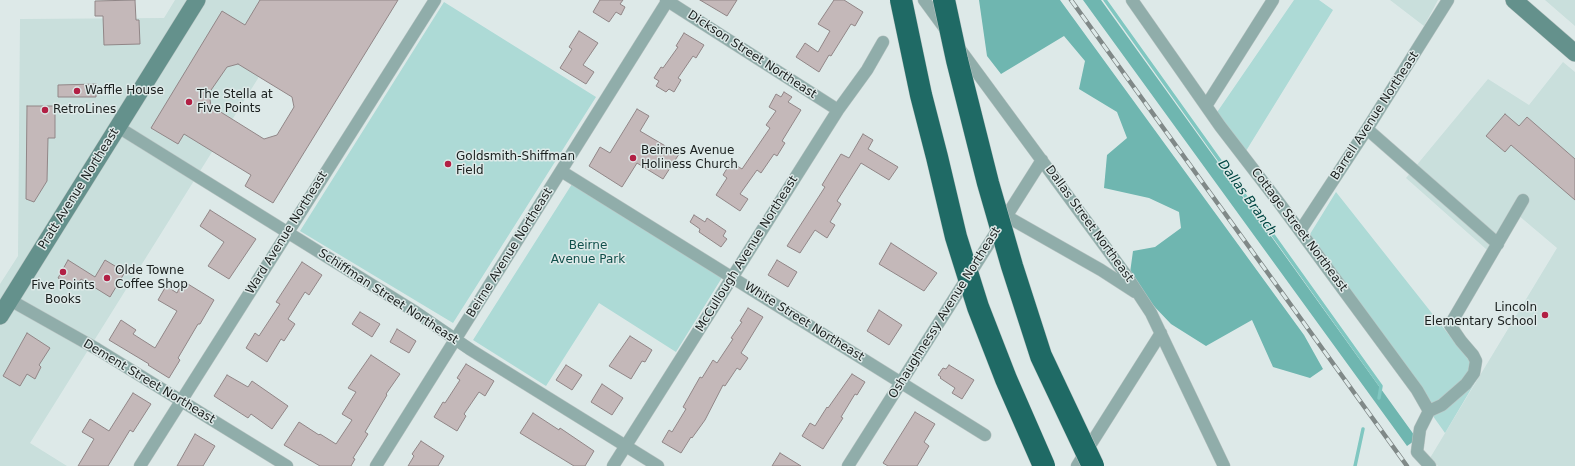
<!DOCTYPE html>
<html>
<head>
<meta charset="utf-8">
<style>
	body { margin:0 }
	canvas { display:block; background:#dde9e8 }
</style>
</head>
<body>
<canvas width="1575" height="466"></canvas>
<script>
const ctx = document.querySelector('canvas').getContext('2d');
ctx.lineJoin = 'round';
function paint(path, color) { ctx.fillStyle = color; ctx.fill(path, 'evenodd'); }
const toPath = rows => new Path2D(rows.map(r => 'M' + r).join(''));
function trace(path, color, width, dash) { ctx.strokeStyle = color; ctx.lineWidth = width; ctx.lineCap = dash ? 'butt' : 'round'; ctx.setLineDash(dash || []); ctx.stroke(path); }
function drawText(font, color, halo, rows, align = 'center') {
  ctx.font = font + ' "DejaVu Sans",sans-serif'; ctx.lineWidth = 3; ctx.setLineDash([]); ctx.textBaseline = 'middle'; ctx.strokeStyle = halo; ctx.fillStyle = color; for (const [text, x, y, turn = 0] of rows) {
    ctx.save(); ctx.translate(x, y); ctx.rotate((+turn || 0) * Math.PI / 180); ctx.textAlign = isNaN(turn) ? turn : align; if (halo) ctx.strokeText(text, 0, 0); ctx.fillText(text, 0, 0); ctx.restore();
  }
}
paint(toPath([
	[175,0,307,0,30,443,67,466,0,466,0,284,18,256,20,19,164,18],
	[1390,0,1438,0,1424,26],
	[1545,0,1575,0,1575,26],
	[1563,62,1575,72,1575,466,1438,466,1430,458,1557,248,1518,215,1495,257,1406,178,1488,79,1529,105]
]), '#c9dfdc');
paint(toPath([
	[1294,0,1319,0,1333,10,1241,159,1211,121],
	[444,2,596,97,453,323,300,231],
	[572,184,723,276,676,352,599,303,546,386,473,340],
	[1336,192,1480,374,1445,433,1307,239]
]), '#addad6');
paint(toPath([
	[979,0,1060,0,1304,335,1323,369,1310,378,1273,367,1252,320,1206,346,1171,324,1129,280,1133,251,1155,247,1181,228,1179,212,1149,198,1104,188,1107,155,1127,138,1117,112,1079,89,1085,61,1064,36,1001,74,987,56],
	[1083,0,1101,0,1417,439,1407,446]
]), '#6fb6b0');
trace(toPath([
	[1105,0,1381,386,1379,398],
	[1355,466,1363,429]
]), '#80c7c1', 3.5);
const building = toPath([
	[135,0,136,20,139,20,140,44,104,45,103,16,95,16,95,1,135,0],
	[260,0,398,0,273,203,245,186,251,175,184,134,178,144,151,128,222,11,245,25,260,0],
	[238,64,292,97,294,107,277,135,264,139,211,106,209,93,227,67,238,64],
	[600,0,623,0,620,4,625,7,621,15,616,12,609,22,593,12,600,0],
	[700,0,737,0,727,16,700,0],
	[834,0,844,0,863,12,855,26,851,24,831,56,829,55,819,72,796,57,805,43,818,52,830,31,818,24,834,0],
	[579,31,598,43,583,65,594,72,586,84,560,68,572,49,569,47,579,31],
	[684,33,704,45,696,58,693,56,678,78,681,80,674,92,669,89,666,92,656,86,659,81,654,78,661,67,663,68,678,47,676,46,684,33],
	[96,84,96,97,58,97,58,85,96,84],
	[784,92,792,97,788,102,801,110,782,141,785,143,777,156,774,154,761,173,757,170,740,194,748,199,740,211,716,195,727,178,723,175,731,162,742,169,770,128,766,125,776,111,769,107,776,94,781,97,784,92],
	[27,106,55,106,55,138,48,138,47,181,34,202,26,199,27,106],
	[637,109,649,116,640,131,679,154,663,179,637,163,622,187,589,166,600,147,610,153,637,109],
	[1505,114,1519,126,1527,117,1575,159,1575,200,1511,145,1505,152,1486,136,1505,114],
	[863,134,873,140,868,149,898,167,889,180,861,163,837,201,841,204,830,222,835,225,827,238,815,230,800,253,787,246,825,187,822,185,841,154,849,158,863,134],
	[210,210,256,239,229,279,208,266,224,242,200,226,210,210],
	[694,215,705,222,707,218,726,231,723,236,727,239,721,247,699,232,700,229,690,222,694,215],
	[891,243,937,273,924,291,879,264,891,243],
	[68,260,95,277,105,260,125,272,110,297,81,279,76,288,58,278,68,260],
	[777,260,797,272,788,287,768,275,777,260],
	[302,262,322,275,309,295,305,292,288,319,295,324,284,341,281,339,267,362,246,348,255,333,259,336,280,304,276,302,302,262],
	[183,281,214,300,200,324,198,324,178,358,180,360,169,378,148,365,149,364,109,340,121,320,136,330,133,334,155,348,177,311,158,300,166,286,177,293,183,281],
	[748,308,763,317,741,353,748,358,740,370,737,368,725,386,723,385,705,420,692,438,691,437,681,453,662,442,669,430,672,432,686,409,683,407,700,377,702,378,713,360,717,363,733,339,731,338,742,322,740,321,748,308],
	[879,310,902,325,889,345,867,331,879,310],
	[360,312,380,324,372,337,352,324,360,312],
	[397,329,416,341,409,353,390,342,397,329],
	[27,333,50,348,39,365,41,367,35,379,27,374,20,386,3,376,27,333],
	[630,336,652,350,645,362,642,361,631,379,609,366,630,336],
	[371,355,400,374,386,394,387,395,365,432,368,434,353,458,355,459,351,466,320,466,284,445,299,422,319,435,320,434,336,444,352,420,342,414,356,392,348,388,371,355],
	[466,364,494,381,485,396,479,392,464,414,466,416,457,431,434,417,443,402,445,403,460,380,457,378,466,364],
	[566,365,582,375,572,390,556,380,566,365],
	[949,365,974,380,962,399,952,393,955,388,940,378,941,377,938,375,943,368,946,369,949,365],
	[852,374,865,382,857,395,855,394,841,417,843,418,823,449,802,436,810,423,815,426,827,407,828,408,852,374],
	[227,375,248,387,252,381,288,406,272,429,251,414,248,418,214,396,227,375],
	[602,384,623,398,612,415,591,402,602,384],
	[133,393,151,404,133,432,130,430,108,466,78,466,94,439,82,432,90,419,109,431,133,393],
	[915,412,935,424,924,442,929,446,917,466,888,466,883,463,915,412],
	[533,413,559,430,560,428,594,451,585,466,574,466,520,433,533,413],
	[195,434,215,446,203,466,177,466,195,434],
	[421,441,444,456,438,466,408,466,414,456,412,454,421,441],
	[780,453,801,466,772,466,780,453]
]);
paint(building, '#c4b8b9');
trace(building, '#918687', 1);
const street = toPath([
	[666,0,838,110],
	[924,0,946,30],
	[1132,0,1220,126,1280,204,1417,390,1429,411,1420,429,1417,452,1430,466],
	[959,48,1126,275,1151,313,1224,466],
	[1206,106,1273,0],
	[118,127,414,311,471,350,658,466],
	[1367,129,1498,244],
	[561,171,985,435],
	[1006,216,1101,270,1135,292],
	[1300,231,1367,129,1448,0],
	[10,300,97,349,287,466],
	[1429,411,1442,405,1466,384,1474,373,1476,361,1473,355,1461,341,1450,325,1523,200],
	[140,466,435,0],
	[376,466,668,0],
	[613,466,838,110,867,70,883,42],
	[848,466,1042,160],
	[1077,466,1161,333]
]);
const secondary = toPath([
	[1514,0,1575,53],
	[0,316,197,0]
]);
trace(street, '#bac5c4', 13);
trace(secondary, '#bac5c4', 18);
trace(street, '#90adaa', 12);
trace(secondary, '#64918c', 17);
const rail = toPath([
	[1071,0,1407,466]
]);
trace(rail, '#808988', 4.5);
trace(rail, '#dde9e8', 3, [9]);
const highwayBridge = toPath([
	[901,0,921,95,937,157,956,237,978,307,1006,379,1044,466],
	[944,0,957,60,988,183,1012,266,1041,356,1093,466]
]);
trace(highwayBridge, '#bac5c4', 23, []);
trace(highwayBridge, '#1f6a65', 22);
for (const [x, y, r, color] of [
	[77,91,4,"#b21f44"],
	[189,102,4,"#b21f44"],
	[45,110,4,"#b21f44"],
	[633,158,4,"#b21f44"],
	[448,164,4,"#b21f44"],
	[63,272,4,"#b21f44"],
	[107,278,4,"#b21f44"],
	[1545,315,4,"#b21f44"]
]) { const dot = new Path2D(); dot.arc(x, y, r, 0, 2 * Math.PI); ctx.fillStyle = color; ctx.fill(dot); trace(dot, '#dde9e8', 1.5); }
drawText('12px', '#1a1f1e', '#dde9e8', [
	["Dickson Street Northeast",752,55,33],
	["Barrell Avenue Northeast",1375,116,-57],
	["Pratt Avenue Northeast",79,189,-58],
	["Dallas Street Northeast",1089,224,54],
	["Cottage Street Northeast",1299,230,53],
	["Ward Avenue Northeast",287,233,-58],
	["Beirne Avenue Northeast",510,253,-58],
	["McCullough Avenue Northeast",747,254,-58],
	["Schiffman Street Northeast",388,297,33],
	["Oshaughnessy Avenue Northeast",945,313,-58],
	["White Street Northeast",804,322,32],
	["Dement Street Northeast",149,382,31]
]);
drawText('12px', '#1a1f1e', '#dde9e8', [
	["Waffle House",85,91],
	["The Stella at",197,95],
	["Five Points",197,109],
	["RetroLines",53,110],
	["Beirnes Avenue",641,151],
	["Holiness Church",641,165],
	["Goldsmith-Shiffman",456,157],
	["Field",456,171],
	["Olde Towne",115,271],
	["Coffee Shop",115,285],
	["Five Points",63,286,"center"],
	["Books",63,300,"center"],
	["Lincoln",1537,308,"right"],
	["Elementary School",1537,322,"right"]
], 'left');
drawText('12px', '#104f4b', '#dde9e8', [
	["Beirne",588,246],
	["Avenue Park",588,260]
]);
drawText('italic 13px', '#004642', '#dde9e8', [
	["Dallas Branch",1247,198,54]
]);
</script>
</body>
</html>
